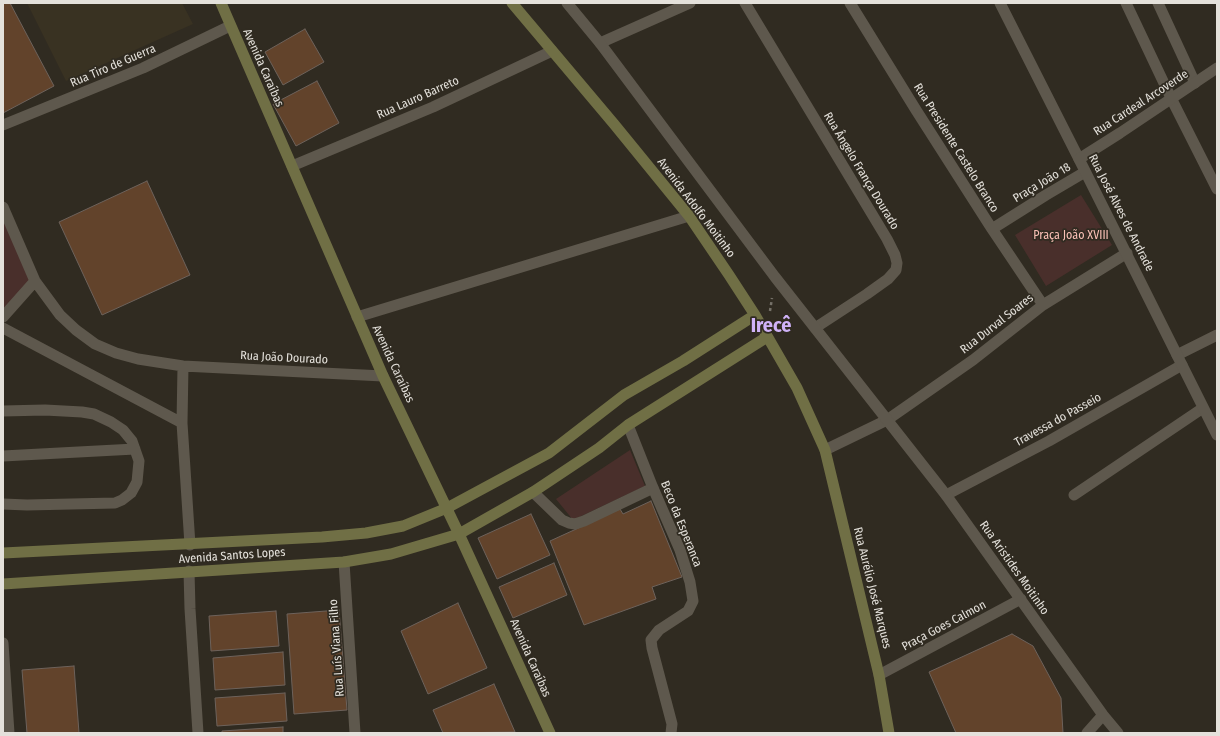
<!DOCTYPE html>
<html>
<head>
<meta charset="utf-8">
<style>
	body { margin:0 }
	#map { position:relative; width:1220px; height:736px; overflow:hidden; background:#302b21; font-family:"Fira Sans Condensed",sans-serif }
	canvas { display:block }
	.frame { position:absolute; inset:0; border:4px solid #e4e1db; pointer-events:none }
</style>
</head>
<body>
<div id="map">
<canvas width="1220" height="736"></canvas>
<div class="frame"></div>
</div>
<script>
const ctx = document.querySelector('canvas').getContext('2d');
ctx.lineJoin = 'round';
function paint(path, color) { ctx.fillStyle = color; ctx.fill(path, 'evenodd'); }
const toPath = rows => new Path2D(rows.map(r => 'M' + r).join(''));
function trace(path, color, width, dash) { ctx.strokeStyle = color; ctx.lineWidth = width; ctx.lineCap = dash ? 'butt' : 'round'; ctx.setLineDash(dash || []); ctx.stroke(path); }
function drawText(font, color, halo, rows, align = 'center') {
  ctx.font = font + ' "Fira Sans Condensed",sans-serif'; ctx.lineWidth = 3.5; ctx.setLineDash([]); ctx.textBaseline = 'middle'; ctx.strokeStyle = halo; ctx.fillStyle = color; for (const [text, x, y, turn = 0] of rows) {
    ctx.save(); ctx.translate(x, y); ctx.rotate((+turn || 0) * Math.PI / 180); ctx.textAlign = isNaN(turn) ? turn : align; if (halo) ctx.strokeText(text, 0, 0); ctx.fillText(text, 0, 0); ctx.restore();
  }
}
paint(toPath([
	[27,3,182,3,193,24,66,81]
]), '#393222');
paint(toPath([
	[1081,195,1112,245,1046,286,1015,235],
	[3,216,34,280,3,314],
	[630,450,645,486,573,520,556,499]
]), '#492f2b');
const building = toPath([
	[3,3,10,3,54,86,3,113,3,3],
	[305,29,324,62,283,85,265,52,305,29],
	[317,81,339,123,296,146,273,104,317,81],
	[147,181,190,275,102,315,59,222,147,181],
	[651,501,682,577,652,587,656,599,584,625,550,541,620,509,623,514,651,501],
	[531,514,550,555,497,579,478,538,531,514],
	[554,563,567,595,513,618,499,587,554,563],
	[458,603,487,668,428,694,401,631,458,603],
	[339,610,347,710,294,714,287,614,339,610],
	[276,611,279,646,211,651,209,616,276,611],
	[1012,634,1033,646,1061,698,1063,733,956,733,929,672,1012,634],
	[283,652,285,685,215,690,213,658,283,652],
	[74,666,79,733,27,733,22,670,74,666],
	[494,684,515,732,443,733,433,710,494,684],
	[285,693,287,721,217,726,215,698,285,693],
	[283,727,283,733,222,733,222,731,283,727]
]);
paint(building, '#62432b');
trace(building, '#6d625b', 1);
trace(toPath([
	[770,311,772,298]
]), '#767269', 2.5, [3, 3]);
trace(toPath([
	[3,411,45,410,82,412,94,414,111,422,123,430,132,441,139,461,137,482,131,493,122,500,115,503,27,505,3,504],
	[3,456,135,449],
	[533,492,562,520,569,523,575,524,584,521,653,488],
	[946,495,1049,441,1182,365]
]), '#5e584d', 11);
trace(toPath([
	[745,3,887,239,895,255,897,263,896,270,888,279,867,294,815,328],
	[850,3,916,110,992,229,1043,305],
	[1000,3,1079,159],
	[1126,3,1171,98,1217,189],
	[1158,3,1195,83],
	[600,43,690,3],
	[3,125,143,68,230,26],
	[292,166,433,107,552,51],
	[3,207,35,281,60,315,76,330,95,344,116,353,138,359,183,366,383,376],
	[992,229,1046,195,1085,172],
	[3,317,35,281],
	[357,317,689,216],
	[3,328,182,423],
	[1177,355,1217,335],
	[183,366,182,423,190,545],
	[628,425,653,488,680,550,690,582,693,601,688,611,659,630,651,640,652,648,672,724,671,733],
	[825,450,887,420,973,360,1043,305,1127,253],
	[1074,495,1203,408],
	[344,562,355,733],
	[189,571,190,609,198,733],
	[3,643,9,733]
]), '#5e584d', 11);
trace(toPath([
	[567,3,600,43,775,277,946,495,1103,715,1118,733],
	[1217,68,1120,133,1079,159,1217,435],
	[879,675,1021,599],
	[1087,733,1103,715]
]), '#5e584d', 11);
trace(toPath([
	[221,3,383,376,459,534,550,733],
	[512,3,614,124,689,216,729,275,755,315,797,388,825,450,879,675,889,733],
	[3,553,322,537,366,533,403,526,447,508,549,453,624,395,683,361,755,315],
	[3,584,344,562,391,554,459,534,533,492,599,448,628,425,767,337]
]), '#706f45', 11);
drawText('12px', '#e4e1db', '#302b21', [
	["Rua Tiro de Guerra",113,66,-23],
	["Avenida Caraíbas",263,68,66],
	["Rua Lauro Barreto",418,98,-24],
	["Rua Cardeal Arcoverde",1141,103,-33],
	["Rua Presidente Castelo Branco",956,148,58],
	["Rua Ângelo França Dourado",861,171,59],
	["Praça João 18",1042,183,-31],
	["Avenida Adolfo Moitinho",696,208,53],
	["Rua José Alves de Andrade",1121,213,63],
	["Rua Durval Soares",997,324,-38],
	["Rua João Dourado",284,358,3],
	["Avenida Caraíbas",393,364,65],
	["Travessa do Passeio",1058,420,-29],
	["Beco da Esperanca",681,524,68],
	["Avenida Santos Lopes",232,556,-4],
	["Rua Aristides Moitinho",1014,568,55],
	["Rua Aurélio José Marques",872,588,76],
	["Praça Goes Calmon",944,626,-28],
	["Rua Luís Viana Filho",337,648,-94],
	["Avenida Caraíbas",530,658,66]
]);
drawText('12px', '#fac0b6', '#302b21', [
	["Praça João XVIII",1071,236]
]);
drawText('bold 20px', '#d0b3f8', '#302b21', [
	["Irecê",771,326]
]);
</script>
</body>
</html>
